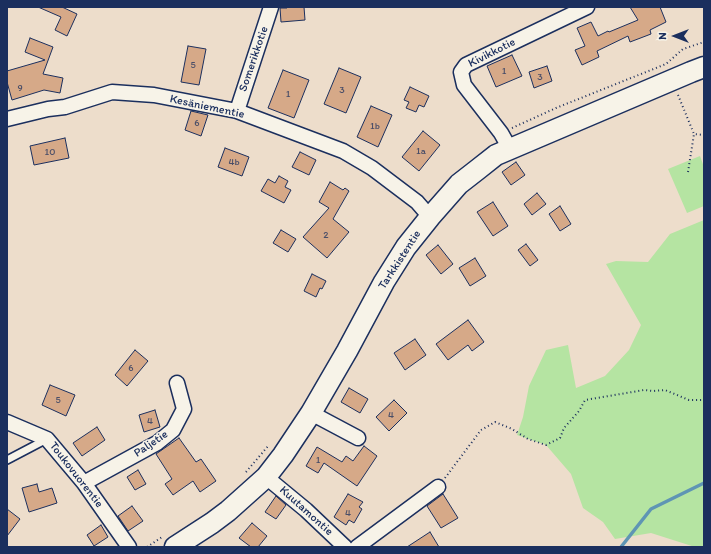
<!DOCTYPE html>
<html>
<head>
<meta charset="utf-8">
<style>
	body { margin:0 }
	#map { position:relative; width:711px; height:554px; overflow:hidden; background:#edddcb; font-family:Itim,sans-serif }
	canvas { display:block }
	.frame { position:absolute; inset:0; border:8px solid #1b2f5e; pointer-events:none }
	.north { position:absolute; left:655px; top:16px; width:40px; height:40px; -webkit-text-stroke:3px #f7f3e8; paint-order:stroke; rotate:270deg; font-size:11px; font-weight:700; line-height:16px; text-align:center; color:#1b2f5e }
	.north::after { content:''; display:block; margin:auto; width:14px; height:18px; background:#1b2f5e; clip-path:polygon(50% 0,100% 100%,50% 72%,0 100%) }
</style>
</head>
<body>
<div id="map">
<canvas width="711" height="554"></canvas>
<div class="frame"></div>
<div class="north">N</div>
</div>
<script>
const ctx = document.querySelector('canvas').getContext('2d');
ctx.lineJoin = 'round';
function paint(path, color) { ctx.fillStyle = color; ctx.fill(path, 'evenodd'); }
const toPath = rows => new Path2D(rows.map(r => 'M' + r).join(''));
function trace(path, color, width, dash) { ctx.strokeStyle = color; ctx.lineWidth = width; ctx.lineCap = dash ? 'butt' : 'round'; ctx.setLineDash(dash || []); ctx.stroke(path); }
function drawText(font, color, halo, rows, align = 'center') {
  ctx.font = font + ' Itim,sans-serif'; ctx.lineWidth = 3; ctx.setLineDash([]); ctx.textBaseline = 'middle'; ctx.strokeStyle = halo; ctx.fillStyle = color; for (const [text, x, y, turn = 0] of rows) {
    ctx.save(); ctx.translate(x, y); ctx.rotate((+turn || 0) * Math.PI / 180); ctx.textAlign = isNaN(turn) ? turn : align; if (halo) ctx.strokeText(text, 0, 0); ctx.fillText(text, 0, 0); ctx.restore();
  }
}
paint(toPath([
	[700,156,704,167,704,206,687,213,668,169],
	[704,220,704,547,695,547,651,533,615,539,603,522,583,508,571,474,546,445,517,435,523,417,529,386,546,350,568,345,576,388,605,376,629,350,641,325,606,264,616,261,648,262,670,234]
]), '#b5e4a2');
trace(toPath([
	[621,547,651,509,704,483]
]), '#5f95b4', 3.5);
const building = toPath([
	[38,7,62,7,77,14,67,36,55,30,61,17,38,7],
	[287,7,304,7,305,20,281,22,280,8,287,8,287,7],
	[630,7,660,7,666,22,650,30,651,34,630,42,628,36,597,51,599,57,582,65,575,50,585,46,577,28,591,22,598,36,608,31,609,32,638,20,630,7],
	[30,38,53,47,43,74,63,78,60,93,44,90,12,100,7,82,7,71,45,60,25,52,30,38],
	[188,46,206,49,199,85,181,82,188,46],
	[512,55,522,76,496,87,487,66,512,55],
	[547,66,552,81,534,88,529,72,547,66],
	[339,68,361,77,346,113,324,104,339,68],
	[283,70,309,80,294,118,268,108,283,70],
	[410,87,429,96,424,107,419,105,416,112,406,108,409,102,404,100,410,87],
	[371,106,392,115,378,147,357,137,371,106],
	[191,111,208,115,201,136,185,130,191,111],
	[423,131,440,145,419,171,402,157,423,131],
	[65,138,69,158,34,165,30,146,65,138],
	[225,148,249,157,242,176,218,167,225,148],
	[300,152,316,160,309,175,292,167,300,152],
	[516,162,525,175,511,185,502,172,516,162],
	[279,176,288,181,285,187,291,190,284,203,261,191,268,179,275,183,279,176],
	[330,182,343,190,345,188,349,191,333,219,349,232,327,258,303,237,329,208,319,202,330,182],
	[537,193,546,204,532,215,524,204,537,193],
	[493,202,508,226,493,236,477,212,493,202],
	[560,206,571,224,560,231,549,214,560,206],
	[281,230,296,239,288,252,273,243,281,230],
	[526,244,538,260,530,266,518,250,526,244],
	[438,245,453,264,441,274,426,255,438,245],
	[475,258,486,276,470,286,459,268,475,258],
	[312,274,326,281,322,289,320,288,316,297,304,291,312,274],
	[468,320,484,342,472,351,468,345,448,360,436,344,468,320],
	[415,339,426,355,405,370,394,353,415,339],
	[135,350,148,361,127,386,115,375,135,350],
	[50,385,75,395,66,416,42,405,50,385],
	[349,388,368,399,360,413,341,402,349,388],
	[394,400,407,413,389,431,376,417,394,400],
	[155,410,160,427,144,432,139,415,155,410],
	[97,427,105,440,82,456,73,443,97,427],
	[179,438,196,462,201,459,216,481,200,492,193,481,173,495,165,484,172,479,156,454,179,438],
	[364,446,377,456,357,486,324,463,318,473,306,466,317,447,342,462,346,456,353,461,364,446],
	[138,470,146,484,135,490,127,477,138,470],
	[37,484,39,492,52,488,57,503,29,512,22,488,37,484],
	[348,494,363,502,359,507,362,509,354,523,349,520,346,525,334,517,348,494],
	[443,494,458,518,441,528,427,506,443,494],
	[276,496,286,505,276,519,265,512,276,496],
	[132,506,143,521,128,531,118,516,132,506],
	[7,509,20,519,7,536,7,509],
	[252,523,267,536,258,547,251,547,239,538,252,523],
	[101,525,108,537,94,546,87,535,101,525],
	[430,532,439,547,407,547,430,532]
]);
paint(building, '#d6a988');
trace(building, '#1b2f5e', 1);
const lane = toPath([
	[7,460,47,439]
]);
const street = toPath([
	[237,111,271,7],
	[7,119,48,109,65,107,112,92,154,95,237,111,343,151,372,168,417,202,430,217],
	[510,149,501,133,464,85,461,72,466,65,587,7],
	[311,413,358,438],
	[7,422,47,439,84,483,129,547],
	[266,477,306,510,345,547],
	[84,483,157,443,173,430,184,409,177,383],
	[357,547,438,487]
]);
const secondary = toPath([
	[175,547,212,523,228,511,266,477,283,455,311,413,347,351,384,282,406,247,430,217,459,184,477,170,496,155,691,72,704,67]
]);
trace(lane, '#1b2f5e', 10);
trace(street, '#1b2f5e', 17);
trace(secondary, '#1b2f5e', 23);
trace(toPath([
	[678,95,694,134,704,135],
	[512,128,556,108,666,64,683,49,704,42],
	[688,172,694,134],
	[246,472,269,445],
	[445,478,481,430,495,422,512,429,528,439,546,445,560,438,564,428,579,411,585,400,644,390,653,391,665,390,689,400,704,400],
	[147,547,162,537]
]), '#1b2f5e', 2, [1, 3]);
trace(lane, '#f7f3e8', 7);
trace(street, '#f7f3e8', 14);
trace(secondary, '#f7f3e8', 20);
drawText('10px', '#4a4e68', null, [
	["5",193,65],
	["1",504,71],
	["3",540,77],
	["9",20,88],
	["3",342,90],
	["1",288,94],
	["6",197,123],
	["1b",375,126],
	["1a",421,151],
	["10",50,152],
	["4b",234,162],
	["2",326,235],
	["6",131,368],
	["5",58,400],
	["4",391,415],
	["4",150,421],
	["1",318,460],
	["4",348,513]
]);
drawText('12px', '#1b2f5e', '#f7f3e8', [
	["Kivikkotie",492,53,-27],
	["Somerikkotie",254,59,-71],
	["Kesäniementie",207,107,12],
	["Tarkkistentie",400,260,-57],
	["Paljetie",151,444,-34],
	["Toukovuorentie",76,475,52],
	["Kuutamontie",306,511,42]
]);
</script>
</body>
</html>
